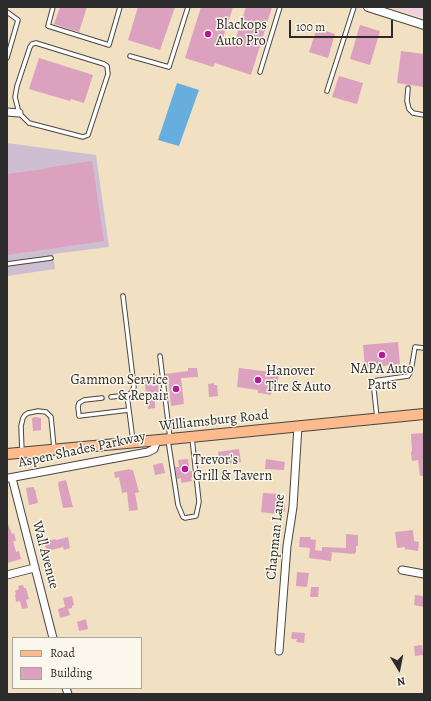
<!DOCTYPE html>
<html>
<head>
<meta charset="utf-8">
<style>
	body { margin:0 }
	#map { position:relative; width:431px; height:701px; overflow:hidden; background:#f1e0c2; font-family:Alegreya,serif }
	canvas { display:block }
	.frame { position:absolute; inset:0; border:8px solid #2b2b2b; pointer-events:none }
	.legend { position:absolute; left:12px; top:637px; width:130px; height:52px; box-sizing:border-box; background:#fbf7ec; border:1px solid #a8a59f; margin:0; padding:5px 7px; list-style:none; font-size:12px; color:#2b2b2b }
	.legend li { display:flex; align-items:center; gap:8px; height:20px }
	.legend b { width:20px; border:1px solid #a8a59f }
	.north { position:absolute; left:379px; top:649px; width:40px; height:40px; -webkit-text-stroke:3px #fbf7ec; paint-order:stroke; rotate:170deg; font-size:11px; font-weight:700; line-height:16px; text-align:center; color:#2b2b2b }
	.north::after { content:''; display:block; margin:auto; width:14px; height:18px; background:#2b2b2b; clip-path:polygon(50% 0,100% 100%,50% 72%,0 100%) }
	.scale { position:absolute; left:289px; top:20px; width:104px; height:18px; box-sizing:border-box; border:2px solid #2b2b2b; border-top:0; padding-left:5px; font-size:12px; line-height:14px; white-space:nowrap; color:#2b2b2b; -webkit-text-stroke:3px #fbf7ec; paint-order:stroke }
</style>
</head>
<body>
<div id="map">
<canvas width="431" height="701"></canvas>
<div class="frame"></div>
<ul class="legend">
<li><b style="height:5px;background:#fcba8d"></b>Road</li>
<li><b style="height:11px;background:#dca1be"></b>Building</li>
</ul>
<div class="north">N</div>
<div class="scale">100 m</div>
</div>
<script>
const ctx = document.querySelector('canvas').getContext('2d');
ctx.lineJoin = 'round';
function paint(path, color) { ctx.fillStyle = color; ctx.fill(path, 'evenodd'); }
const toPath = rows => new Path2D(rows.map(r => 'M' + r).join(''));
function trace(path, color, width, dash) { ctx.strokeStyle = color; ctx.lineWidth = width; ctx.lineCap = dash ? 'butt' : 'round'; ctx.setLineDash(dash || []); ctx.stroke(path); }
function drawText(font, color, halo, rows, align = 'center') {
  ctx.font = font + ' Alegreya,serif'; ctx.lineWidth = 3; ctx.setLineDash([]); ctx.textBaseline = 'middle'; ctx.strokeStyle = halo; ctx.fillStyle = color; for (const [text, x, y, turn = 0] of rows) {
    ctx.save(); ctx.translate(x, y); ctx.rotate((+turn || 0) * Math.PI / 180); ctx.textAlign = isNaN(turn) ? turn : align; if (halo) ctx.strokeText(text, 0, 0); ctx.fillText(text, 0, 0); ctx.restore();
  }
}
paint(toPath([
	[391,7,424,7,424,18]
]), '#f0d0e5');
paint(toPath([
	[7,143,96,155,109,247,53,254,55,269,7,276]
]), '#cebed2');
paint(toPath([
	[177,83,199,90,179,146,158,140]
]), '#67addd');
paint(toPath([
	[60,7,87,7,79,32,54,24],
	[138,7,175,7,160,50,128,40],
	[201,7,233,7,223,38,235,41,246,7,272,7,251,75,215,63,213,67,185,58],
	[360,25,380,31,370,65,350,59],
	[317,28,335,34,328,58,309,52],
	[401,51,424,54,424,87,397,83],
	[39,58,93,75,84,103,71,99,70,101,29,89],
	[339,76,363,83,357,104,332,97],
	[92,161,104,241,7,255,7,174,45,169,45,168],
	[398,342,400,364,365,368,363,345],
	[188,368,197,368,198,377,181,378,184,404,171,406,168,378,166,378,165,374,188,371],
	[239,368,279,373,276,392,272,391,271,395,266,394,258,393,258,390,237,387],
	[157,375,160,401,155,401,155,408,148,409,144,377],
	[214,383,214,385,217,385,218,396,209,397,208,384],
	[35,417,41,418,41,430,33,431,32,418],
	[424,433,424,476,420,476,418,460,412,461,411,452,412,451,411,434],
	[239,449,241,462,220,465,218,452],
	[188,459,190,471,192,471,193,477,191,478,192,481,181,483,181,478,177,479,175,467,179,467,178,460],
	[266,459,285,462,284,470,265,469],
	[162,463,163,464,165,473,155,475,153,465],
	[130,469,130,470,133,470,139,492,135,493,138,510,129,511,127,492,122,493,119,477,115,478,114,472],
	[66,480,73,507,63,508,58,484,59,484,58,482],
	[34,487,34,490,35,489,38,503,29,505,26,488],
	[263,493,282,494,281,503,285,503,285,512,277,511,277,514,261,512],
	[7,524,8,524,12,534,14,533,16,541,13,541,16,552,19,551,21,559,7,563],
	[413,530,414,541,419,542,418,551,405,549,405,547,397,548,395,532],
	[346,534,358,535,358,546,356,546,356,552,354,554,330,552,332,553,331,561,309,558,310,548,299,547,300,537,311,537,310,539,316,540,315,550,322,551,322,547,346,548],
	[68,537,70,548,64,550,63,547,47,551,44,542,55,539,56,540],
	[297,572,309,573,307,587,296,586],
	[23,585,24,588,26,588,29,599,26,600,28,608,22,609,20,601,16,602,15,595,16,594,15,591,19,589,18,586],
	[311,587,319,587,318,597,310,597],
	[415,595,424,596,424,607,414,605],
	[72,596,74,605,72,606,72,608,68,609,70,615,60,618,58,609,65,607,63,598],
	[86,619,88,629,79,631,77,622],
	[292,632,305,633,304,643,296,642,297,639,292,639,292,638,291,638],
	[422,645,423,655,415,656,414,646]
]), '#dca1be');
const service = toPath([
	[53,7,48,26,109,45,120,7],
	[7,12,18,20,7,58],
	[36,43,104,64,107,66,108,74,88,135,83,137,29,123,19,113,15,97,17,86,30,47,32,44,36,43],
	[130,56,169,67,188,7],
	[260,72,280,7],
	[408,88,407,101,409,109,413,113,424,115],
	[327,91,354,7],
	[7,264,51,258],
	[123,296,134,387,131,393,127,395],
	[160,356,170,438],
	[111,397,127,395,133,441],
	[102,398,84,400,79,403,78,407,79,416,129,410],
	[377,418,373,381,408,376,411,371,415,347,424,348],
	[168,440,178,505,183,517,185,518,196,516,199,502,192,438],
	[22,452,21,426,23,418,25,415,28,413,38,411,46,412,51,417,54,448]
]);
const minor = toPath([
	[7,112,19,113],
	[9,478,148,452,154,449,157,440],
	[12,478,53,638],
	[402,570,424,574],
	[7,575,34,568],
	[279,651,287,546,293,507,298,426],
	[66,688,68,694]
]);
const tertiary = toPath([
	[368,7,424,25]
]);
const primary = toPath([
	[7,454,170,439,424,414]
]);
trace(service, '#494642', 5.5);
trace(minor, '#494642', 9);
trace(tertiary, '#494642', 10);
trace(primary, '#494642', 12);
trace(service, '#fff', 3.5);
trace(minor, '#fff', 7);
trace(tertiary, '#fff', 8);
trace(primary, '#fcba8d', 10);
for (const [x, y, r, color] of [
	[208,34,4,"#b5179e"],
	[382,355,4,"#b5179e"],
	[258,380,4,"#b5179e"],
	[176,389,4,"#b5179e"],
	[185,469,4,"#b5179e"]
]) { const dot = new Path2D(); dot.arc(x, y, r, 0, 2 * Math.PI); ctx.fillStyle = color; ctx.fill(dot); trace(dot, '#fbf7ec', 1.5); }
drawText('14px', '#2b2b2b', '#fbf7ec', [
	["Blackops",216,26],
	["Auto Pro",216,42],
	["NAPA Auto",382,370,"center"],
	["Parts",382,386,"center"],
	["Hanover",266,372],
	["Tire & Auto",266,388],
	["Gammon Service",168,381,"right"],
	["& Repair",168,397,"right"],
	["Trevor's",193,461],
	["Grill & Tavern",193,477]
], 'left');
drawText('14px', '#2b2b2b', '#fbf7ec', [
	["Williamsburg Road",214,421,-6],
	["Aspen Shades Parkway",82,450,-12],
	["Chapman Lane",276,537,-84],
	["Wall Avenue",45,555,75]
]);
</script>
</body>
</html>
